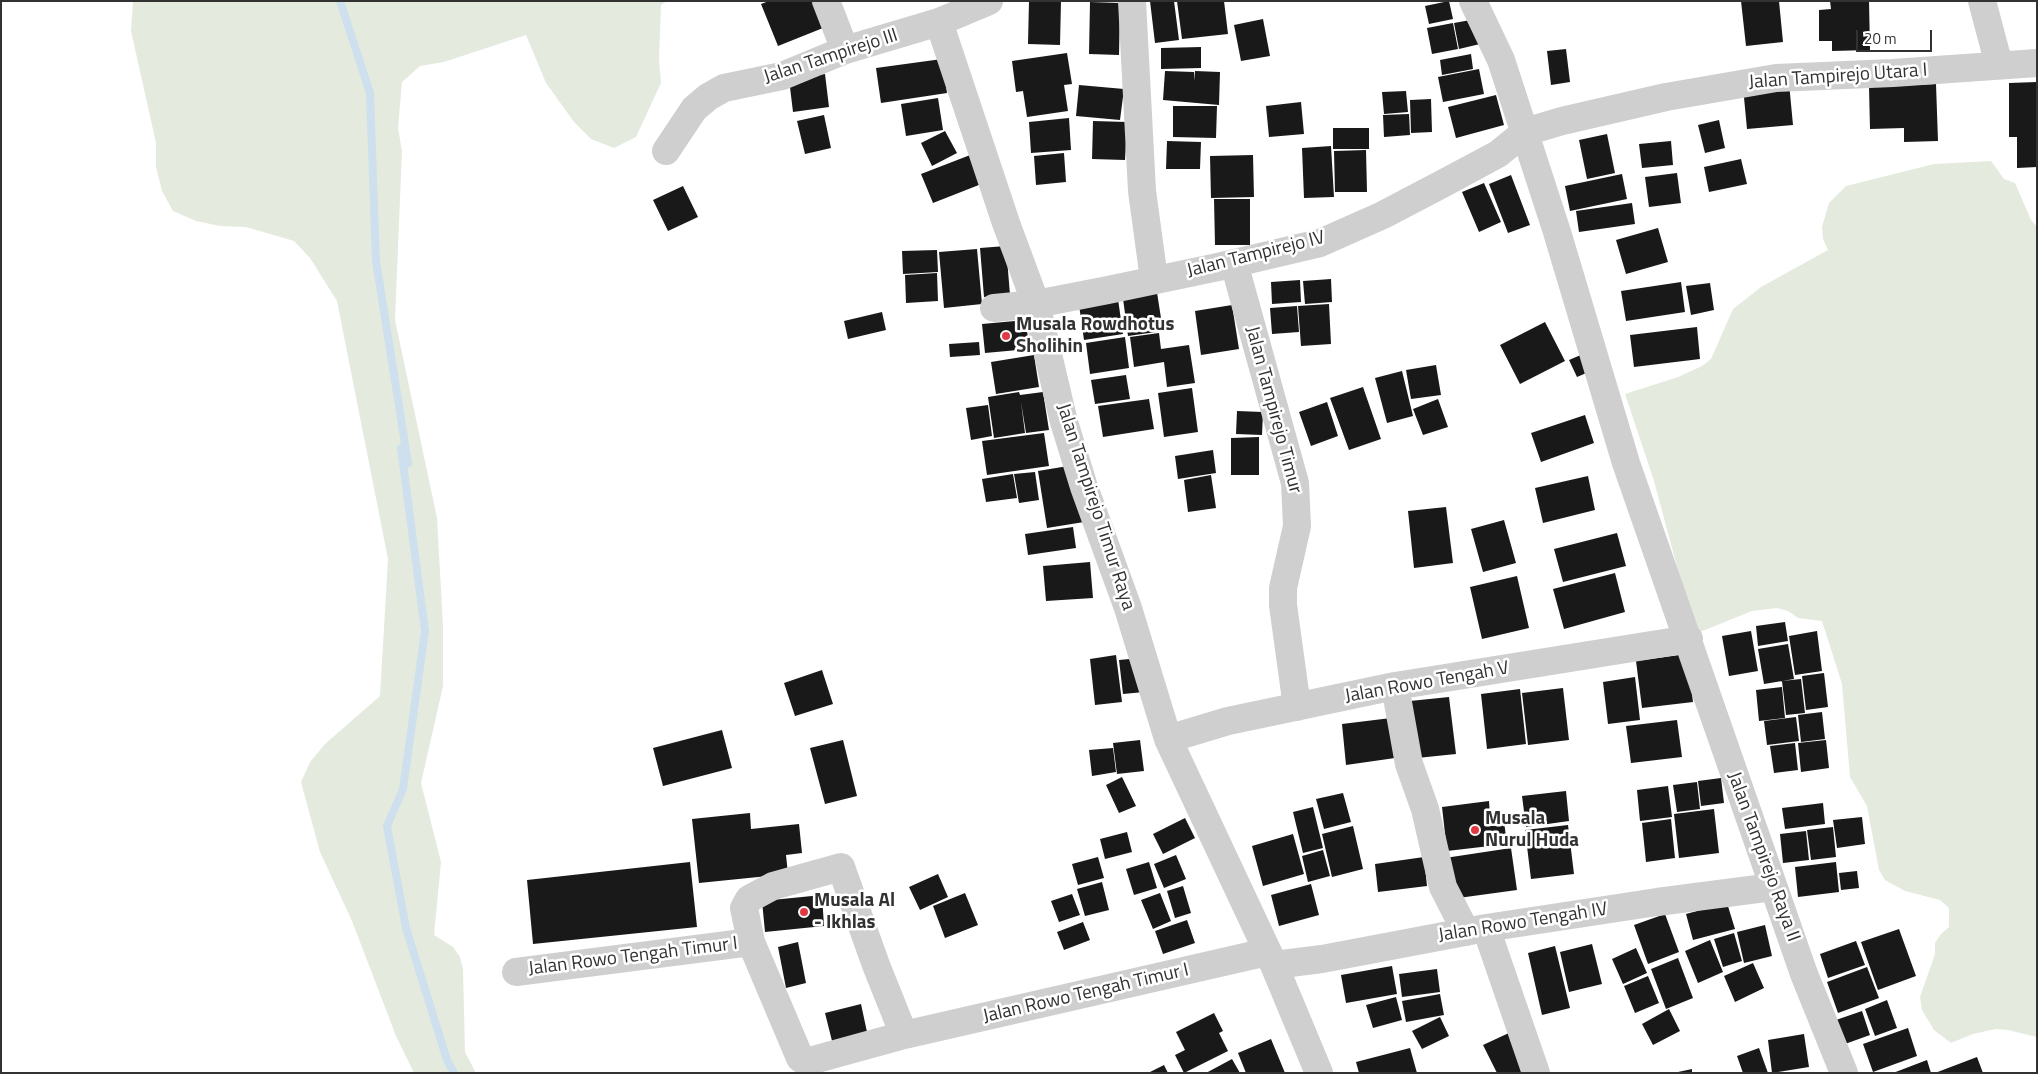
<!DOCTYPE html>
<html>
<head>
<meta charset="utf-8">
<style>
	body { margin:0 }
	#map { position:relative; width:2038px; height:1074px; overflow:hidden; background:#fff; font-family:"Titillium Web",sans-serif }
	canvas { display:block }
	.frame { position:absolute; inset:0; border:2px solid #323232; pointer-events:none }
	.scale { position:absolute; left:1856px; top:30px; width:76px; height:22px; box-sizing:border-box; border:2px solid #323232; border-top:0; padding-left:6px; font-size:15px; line-height:18px; white-space:nowrap; color:#323232; -webkit-text-stroke:4px #fff; paint-order:stroke }
</style>
</head>
<body>
<div id="map">
<canvas width="2038" height="1074"></canvas>
<div class="frame"></div>
<div class="scale">20 m</div>
</div>
<script>
const ctx = document.querySelector('canvas').getContext('2d');
ctx.lineJoin = 'round';
function paint(path, color) { ctx.fillStyle = color; ctx.fill(path, 'evenodd'); }
const toPath = rows => new Path2D(rows.map(r => 'M' + r).join(''));
function trace(path, color, width, dash) { ctx.strokeStyle = color; ctx.lineWidth = width; ctx.lineCap = dash ? 'butt' : 'round'; ctx.setLineDash(dash || []); ctx.stroke(path); }
function drawText(font, color, halo, rows, align = 'center') {
  ctx.font = font + ' "Titillium Web",sans-serif'; ctx.lineWidth = 5; ctx.setLineDash([]); ctx.textBaseline = 'middle'; ctx.strokeStyle = halo; ctx.fillStyle = color; for (const [text, x, y, turn = 0] of rows) {
    ctx.save(); ctx.translate(x, y); ctx.rotate((+turn || 0) * Math.PI / 180); ctx.textAlign = isNaN(turn) ? turn : align; if (halo) ctx.strokeText(text, 0, 0); ctx.fillText(text, 0, 0); ctx.restore();
  }
}
paint(toPath([
	[133,1,667,1,661,5,659,59,661,83,636,137,614,148,591,139,574,122,546,83,526,35,444,62,420,66,402,82,398,128,402,151,395,320,437,518,443,626,443,686,421,783,441,862,434,935,453,947,460,957,463,969,465,1052,476,1073,414,1073,396,1036,352,921,320,852,301,782,310,762,325,744,380,696,388,559,337,301,310,258,294,241,246,227,220,226,196,221,173,211,162,191,156,167,156,143,131,31],
	[1991,161,2004,179,2015,183,2031,220,2037,227,2037,1037,2008,1030,1996,1029,1973,1034,1951,1043,1934,1030,1922,1010,1920,997,1935,954,1935,943,1941,934,1949,927,1949,908,1940,900,1905,891,1885,880,1879,870,1867,806,1850,777,1842,684,1822,621,1798,618,1788,611,1777,608,1752,611,1695,634,1654,481,1625,394,1678,377,1702,366,1711,359,1733,309,1761,287,1828,250,1823,239,1822,227,1829,203,1846,186,1934,164]
]), '#e4ebde');
trace(toPath([
	[340,1,370,93,376,261,408,463,401,448,425,631,403,789,387,826,406,928,447,1060,454,1073]
]), '#cee0ed', 8);
paint(toPath([
	[769,1,812,1,823,28,778,46,761,4],
	[1029,1,1061,1,1060,45,1028,44],
	[1150,1,1174,1,1179,40,1155,43],
	[1177,1,1224,1,1228,34,1182,39],
	[1449,1,1453,19,1429,24,1425,6],
	[1741,1,1779,1,1783,42,1746,46],
	[1830,1,1869,1,1870,50,1832,51,1832,41,1819,41,1819,10,1831,9],
	[1090,2,1120,3,1119,55,1089,54],
	[1263,19,1270,56,1241,61,1234,25],
	[1476,19,1480,44,1459,49,1454,23],
	[1453,23,1458,49,1432,54,1427,28],
	[1201,47,1201,68,1161,69,1161,48],
	[1566,49,1570,82,1551,85,1547,51],
	[1067,53,1072,84,1064,85,1068,111,1027,117,1023,91,1016,92,1012,61],
	[1471,54,1473,69,1442,75,1440,60],
	[942,59,947,93,881,103,876,68],
	[1479,69,1484,94,1443,102,1438,77],
	[1165,71,1194,72,1194,81,1195,71,1220,72,1219,105,1163,100],
	[825,74,829,107,793,112,789,79],
	[2037,82,2037,167,2017,168,2017,137,2009,137,2009,83],
	[1789,83,1793,125,1747,129,1743,87],
	[1936,84,1938,141,1904,142,1904,128,1870,129,1869,87],
	[1079,85,1124,89,1120,120,1076,116],
	[1406,91,1408,112,1384,114,1382,92],
	[1496,95,1504,125,1456,138,1448,107],
	[938,98,943,130,906,136,901,104],
	[1431,99,1432,132,1411,133,1410,100],
	[1301,102,1304,134,1269,137,1266,106],
	[1173,106,1217,106,1216,138,1173,137],
	[1409,114,1410,135,1384,137,1383,115],
	[824,115,831,148,805,154,797,121],
	[1069,118,1071,150,1031,153,1029,122],
	[1719,120,1725,148,1705,153,1698,125],
	[1093,121,1127,122,1125,160,1092,159],
	[1333,128,1369,128,1369,149,1333,149],
	[945,131,957,153,932,166,921,143],
	[1607,134,1615,173,1587,179,1579,140],
	[1167,141,1201,142,1200,169,1166,169],
	[1671,141,1673,165,1642,168,1639,144],
	[1331,146,1334,197,1304,198,1302,148],
	[1366,150,1367,192,1335,192,1334,151],
	[978,152,989,181,933,203,921,174],
	[1064,153,1066,182,1036,185,1034,156],
	[1253,155,1254,197,1211,198,1210,156],
	[1741,159,1747,184,1709,192,1704,167],
	[1677,173,1681,203,1649,207,1645,177],
	[1622,174,1627,199,1570,211,1565,186],
	[1511,175,1530,225,1508,233,1489,184],
	[1484,183,1501,222,1479,232,1462,192],
	[683,186,698,217,668,231,653,200],
	[1214,199,1250,199,1250,245,1215,245],
	[1632,203,1635,224,1579,232,1576,211],
	[1658,228,1668,262,1626,274,1616,240],
	[1006,246,1010,295,984,297,980,248],
	[977,249,982,304,944,308,939,252],
	[937,250,938,272,903,274,902,251],
	[937,273,938,301,906,303,905,275],
	[1331,279,1332,302,1305,304,1303,281],
	[1300,280,1301,302,1272,304,1271,282],
	[1681,282,1685,312,1626,321,1621,291],
	[1710,283,1714,310,1691,315,1686,286],
	[1156,286,1163,331,1128,336,1122,291],
	[1118,299,1123,334,1084,340,1079,305],
	[1329,304,1331,344,1301,346,1298,306],
	[1232,305,1239,349,1201,355,1195,311],
	[1297,306,1299,332,1272,334,1270,308],
	[882,312,886,330,848,339,844,321],
	[1026,320,1029,349,985,353,982,324],
	[1545,322,1565,361,1520,384,1500,345],
	[1697,327,1700,359,1634,367,1630,335],
	[1159,333,1161,349,1189,345,1195,383,1167,387,1164,362,1134,367,1130,337],
	[1125,337,1129,368,1090,374,1086,343],
	[979,342,980,355,950,357,949,344],
	[1583,354,1591,371,1577,377,1569,360],
	[1034,355,1039,387,996,394,991,362],
	[1436,365,1441,395,1411,399,1406,370],
	[1402,371,1413,416,1387,423,1375,378],
	[1126,375,1130,399,1095,404,1091,380],
	[1363,387,1381,439,1349,450,1330,398],
	[1192,388,1198,432,1164,437,1158,393],
	[1019,392,1020,395,1043,392,1049,430,1026,433,1021,402,1025,433,994,438,988,397],
	[1149,399,1154,429,1103,437,1098,406],
	[1438,399,1448,427,1423,435,1413,409],
	[1327,402,1338,436,1311,446,1299,412],
	[988,405,992,436,971,440,966,408],
	[1237,411,1263,412,1262,435,1236,434],
	[1585,415,1594,443,1541,462,1531,433],
	[1044,433,1049,466,987,475,982,441],
	[1259,437,1259,475,1231,475,1231,438],
	[1213,450,1216,473,1178,479,1175,456],
	[1074,465,1084,522,1047,528,1038,471],
	[1035,472,1039,500,1019,503,1014,474],
	[1013,474,1017,498,986,502,982,479],
	[1211,475,1216,508,1188,512,1184,480],
	[1588,476,1595,510,1543,523,1535,488],
	[1446,507,1453,563,1414,568,1408,511],
	[1504,520,1516,563,1483,572,1471,529],
	[1073,527,1076,548,1028,555,1025,534],
	[1617,533,1626,566,1563,582,1554,549],
	[1090,562,1093,598,1046,601,1043,566],
	[1615,573,1625,612,1564,629,1553,589],
	[1517,576,1529,628,1482,639,1470,587],
	[1785,622,1788,641,1758,646,1756,626],
	[1751,631,1758,671,1729,676,1722,636],
	[1817,631,1822,671,1795,675,1789,636],
	[1788,644,1794,679,1764,684,1758,649],
	[1687,654,1693,702,1642,708,1636,661],
	[1116,655,1122,702,1095,705,1090,659],
	[1140,658,1144,692,1123,694,1119,660],
	[822,670,833,704,795,716,784,683],
	[1824,673,1828,707,1806,710,1802,676],
	[1635,677,1640,720,1608,724,1603,682],
	[1801,679,1805,713,1786,715,1782,681],
	[1782,687,1785,718,1759,721,1756,690],
	[1563,688,1569,740,1528,745,1522,693],
	[1520,689,1526,744,1487,749,1481,694],
	[1449,697,1456,754,1417,758,1410,701],
	[1822,712,1825,739,1801,742,1798,715],
	[1796,717,1799,741,1767,745,1764,721],
	[1391,718,1395,758,1346,765,1342,724],
	[1677,720,1682,757,1631,763,1626,726],
	[722,730,732,768,663,786,653,748],
	[843,740,857,796,825,804,810,748],
	[1140,740,1144,771,1117,774,1113,743],
	[1826,740,1829,768,1801,772,1798,743],
	[1795,743,1798,770,1774,773,1770,746],
	[1113,748,1116,772,1092,776,1089,750],
	[1122,777,1136,806,1119,813,1106,785],
	[1721,778,1724,803,1701,806,1698,781],
	[1697,782,1700,809,1677,812,1673,785],
	[1668,786,1672,817,1640,821,1637,790],
	[1566,791,1569,821,1526,827,1522,796],
	[1343,793,1351,822,1324,829,1316,799],
	[1489,801,1490,816,1503,814,1507,844,1447,851,1442,807],
	[1823,803,1825,824,1785,829,1782,808],
	[1313,807,1323,848,1303,853,1293,812],
	[1714,809,1719,853,1679,858,1674,814],
	[750,813,751,829,799,824,802,853,786,855,788,874,699,883,692,819],
	[1862,817,1865,844,1837,848,1833,820],
	[1185,818,1195,838,1163,854,1153,834],
	[1671,819,1675,858,1646,862,1642,823],
	[1568,825,1574,874,1531,879,1525,830],
	[1353,826,1363,869,1332,877,1322,834],
	[1833,827,1836,857,1811,860,1807,830],
	[1806,831,1809,860,1783,863,1780,834],
	[1127,832,1132,852,1105,859,1100,839],
	[1293,834,1304,874,1263,886,1252,846],
	[1511,848,1517,890,1451,899,1445,858],
	[1323,850,1330,876,1308,882,1302,856],
	[1176,855,1186,879,1164,888,1154,864],
	[1098,857,1104,878,1078,885,1072,864],
	[1424,857,1427,886,1378,892,1375,864],
	[690,862,697,927,533,944,527,880],
	[1149,862,1157,888,1134,895,1126,869],
	[1836,862,1839,892,1798,897,1795,867],
	[1857,871,1859,888,1841,890,1839,873],
	[938,874,948,897,920,910,909,887],
	[1102,882,1109,910,1085,916,1077,889],
	[1311,884,1319,915,1279,926,1271,895],
	[1183,886,1191,913,1175,918,1167,891],
	[965,893,978,925,945,938,933,906],
	[1160,893,1171,921,1153,929,1141,900],
	[1072,894,1080,915,1059,922,1051,901],
	[822,895,824,926,765,932,762,901],
	[1727,903,1735,929,1693,940,1686,914],
	[1665,914,1679,952,1648,964,1634,925],
	[1187,920,1195,943,1163,954,1155,931],
	[1083,922,1090,940,1064,950,1057,932],
	[1765,925,1772,956,1744,963,1737,932],
	[1899,929,1916,976,1878,990,1861,942],
	[1734,933,1742,961,1723,967,1714,939],
	[1710,940,1723,972,1698,983,1685,951],
	[1856,941,1865,965,1828,978,1820,954],
	[798,942,806,983,786,988,778,947],
	[1592,944,1602,984,1569,992,1560,952],
	[1555,946,1570,1008,1542,1015,1528,953],
	[1636,948,1647,973,1623,984,1612,959],
	[1678,958,1693,998,1666,1009,1651,969],
	[1753,963,1764,988,1735,1002,1724,976],
	[1392,966,1397,994,1346,1003,1341,975],
	[1867,967,1879,998,1838,1013,1827,982],
	[1437,969,1440,992,1402,997,1399,974],
	[1648,976,1659,1003,1635,1013,1624,986],
	[1440,994,1444,1015,1406,1022,1402,1001],
	[1396,997,1402,1020,1373,1028,1366,1005],
	[1887,1000,1897,1028,1875,1036,1865,1009],
	[861,1004,867,1032,832,1041,825,1013],
	[1669,1009,1680,1031,1653,1045,1642,1024],
	[1862,1011,1870,1035,1845,1044,1836,1020],
	[1214,1013,1223,1031,1185,1050,1176,1032],
	[1440,1017,1449,1036,1422,1049,1412,1031],
	[1908,1028,1917,1056,1873,1072,1863,1044],
	[1511,1032,1524,1073,1497,1073,1483,1045],
	[1219,1033,1228,1051,1184,1073,1175,1055],
	[1804,1034,1809,1067,1772,1073,1768,1040],
	[1271,1039,1285,1073,1246,1073,1238,1053],
	[1410,1048,1417,1073,1359,1073,1356,1062],
	[1759,1048,1768,1073,1743,1073,1737,1056],
	[1977,1057,1983,1073,1935,1073],
	[1232,1059,1240,1073,1206,1073],
	[1927,1060,1931,1073,1893,1073],
	[1164,1065,1168,1073,1148,1073],
	[1692,1069,1692,1073,1679,1073,1678,1072]
]), '#191919');
trace(toPath([
	[826,1,845,50],
	[1132,1,1142,191,1154,279],
	[1473,1,1501,60,1557,232,1626,463,1804,974,1844,1073],
	[1982,1,1999,65],
	[939,22,1006,223,1036,304,1064,422,1084,487,1128,608,1168,739,1274,965,1319,1073],
	[666,151,694,109,708,97,724,88,782,76,845,50,939,22,989,1],
	[1234,263,1295,483,1297,526,1283,588,1283,605,1297,707],
	[994,308,1036,304,1108,290,1218,267,1320,243,1383,215,1444,183,1498,154,1525,132,1562,121,1666,97,1776,78,1893,73,2037,63],
	[1395,686,1409,764,1425,809,1443,887,1466,932],
	[1168,739,1228,721,1395,686,1689,639],
	[1486,928,1536,1073],
	[751,942,744,908,749,899,773,886,841,867,876,965,904,1035],
	[1274,965,1322,959,1486,928,1657,902,1773,887],
	[516,972,751,942,800,1058,806,1062,904,1035,1267,952]
]), '#cfcfcf', 28);
for (const [x, y, r, color] of [
	[1006,336,5,"#e23a42"],
	[1475,830,5,"#e23a42"],
	[804,912,5,"#e23a42"]
]) { const dot = new Path2D(); dot.arc(x, y, r, 0, 2 * Math.PI); ctx.fillStyle = color; ctx.fill(dot); trace(dot, '#fff', 2); }
drawText('19px', '#323232', '#fff', [
	["Jalan Tampirejo III",831,57,-18],
	["Jalan Tampirejo Utara I",1838,77,-4],
	["Jalan Tampirejo IV",1256,255,-14],
	["Jalan Tampirejo Timur",1273,410,75],
	["Jalan Tampirejo Timur Raya",1095,507,72],
	["Jalan Rowo Tengah V",1427,683,-10],
	["Jalan Tampirejo Raya II",1763,857,70],
	["Jalan Rowo Tengah IV",1523,923,-9],
	["Jalan Rowo Tengah Timur I",633,957,-7],
	["Jalan Rowo Tengah Timur I",1086,994,-13]
]);
drawText('bold 19px', '#323232', '#fff', [
	["Musala Rowdhotus",1016,325],
	["Sholihin",1016,347],
	["Musala",1485,819],
	["Nurul Huda",1485,841],
	["Musala Al",814,901],
	["- Ikhlas",814,923]
], 'left');
</script>
</body>
</html>
